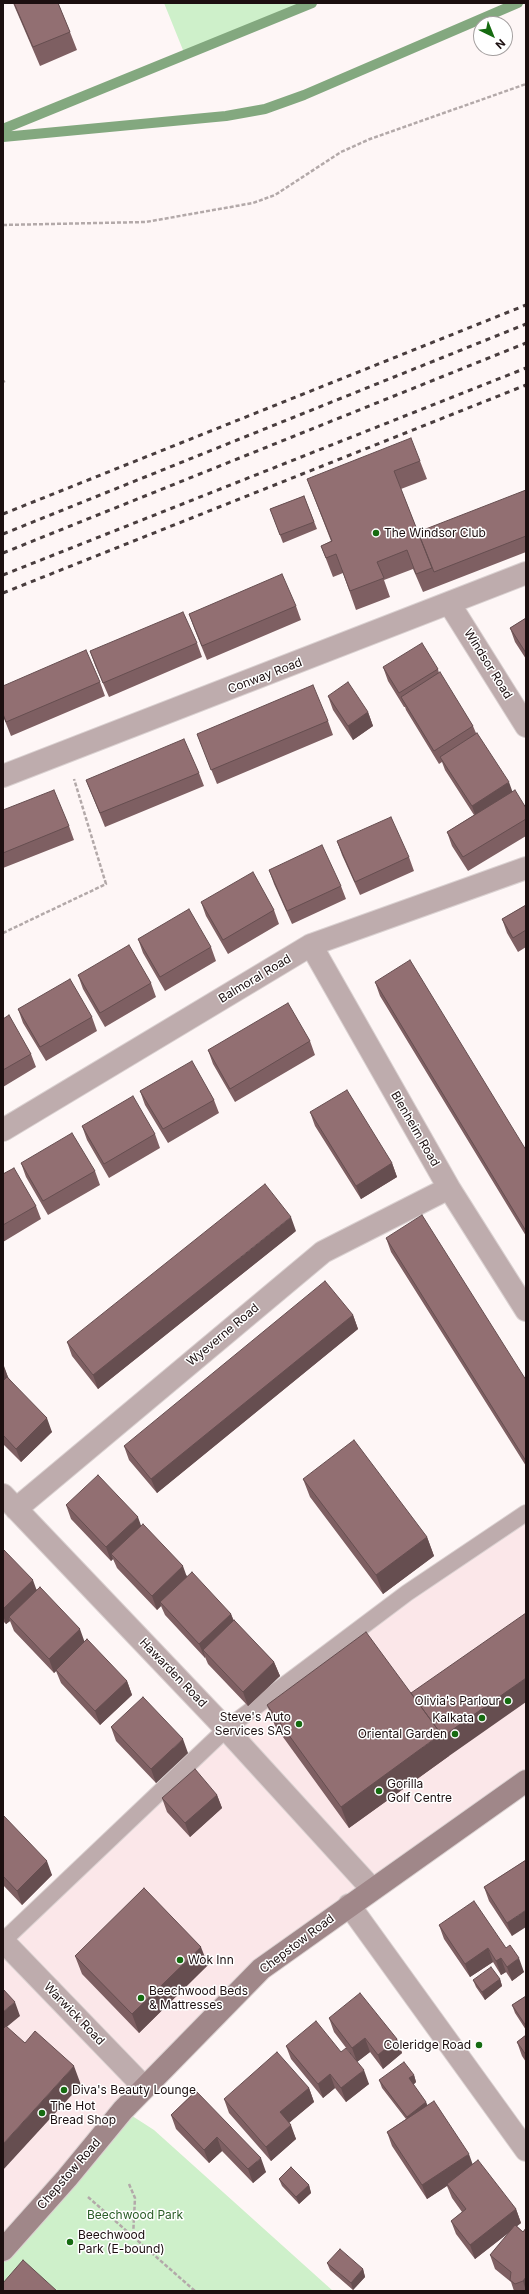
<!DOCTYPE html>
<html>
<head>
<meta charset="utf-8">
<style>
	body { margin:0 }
	#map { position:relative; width:529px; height:2294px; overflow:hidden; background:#fef6f6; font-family:Inter,sans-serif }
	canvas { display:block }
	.frame { position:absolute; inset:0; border:4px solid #1c0f10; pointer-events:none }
	.north { position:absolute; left:473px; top:16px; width:40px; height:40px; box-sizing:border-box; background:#fff; border:1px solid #a49f9f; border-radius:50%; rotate:137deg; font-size:11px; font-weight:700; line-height:16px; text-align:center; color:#1c0f10 }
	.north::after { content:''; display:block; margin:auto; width:14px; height:18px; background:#166b11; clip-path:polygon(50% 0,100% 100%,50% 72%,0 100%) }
</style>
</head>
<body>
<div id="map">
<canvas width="529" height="2294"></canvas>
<div class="frame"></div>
<div class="north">N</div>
</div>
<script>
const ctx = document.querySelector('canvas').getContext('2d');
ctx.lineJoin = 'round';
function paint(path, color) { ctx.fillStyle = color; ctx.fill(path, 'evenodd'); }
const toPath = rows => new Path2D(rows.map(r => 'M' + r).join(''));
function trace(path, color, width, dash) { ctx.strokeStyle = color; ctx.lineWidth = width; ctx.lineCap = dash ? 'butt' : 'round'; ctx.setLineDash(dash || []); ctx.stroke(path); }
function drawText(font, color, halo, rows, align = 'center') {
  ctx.font = font + ' Inter,sans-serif'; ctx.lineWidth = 3; ctx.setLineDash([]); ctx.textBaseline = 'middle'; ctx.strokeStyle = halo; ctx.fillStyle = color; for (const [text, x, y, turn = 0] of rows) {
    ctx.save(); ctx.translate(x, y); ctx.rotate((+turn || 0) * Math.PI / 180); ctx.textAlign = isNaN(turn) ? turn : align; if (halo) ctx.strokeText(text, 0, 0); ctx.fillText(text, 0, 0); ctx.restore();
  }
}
paint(toPath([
	[526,1513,526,1781,261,1969,3,2250,3,1941,226,1729]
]), '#fbe7e9');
paint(toPath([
	[164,3,310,3,311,4,185,55],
	[123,2110,154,2130,333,2291,3,2291,3,2250]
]), '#cef0ca');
trace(toPath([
	[3,129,312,3],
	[3,137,226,116,265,109,304,95,518,3]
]), '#83a87f', 10);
const lane = toPath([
	[3,1941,226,1729,407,1593,526,1513]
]);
const street = toPath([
	[449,603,526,726],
	[3,776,526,573],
	[311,945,449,1188,526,1310],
	[3,1130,311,945,526,868],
	[3,1495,226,1729,372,1889],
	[16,1509,323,1252,449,1188],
	[349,1905,526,2150],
	[3,1941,144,2087]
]);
const secondary = toPath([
	[3,2250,67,2178,123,2110,261,1969,526,1781]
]);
trace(lane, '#dad1d1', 18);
trace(street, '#dad1d1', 24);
trace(secondary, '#dad1d1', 24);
trace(toPath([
	[3,225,146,222,253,203,275,195,341,152,370,139,526,84],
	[3,382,5,381],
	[3,933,106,884,74,779],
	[129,2184,135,2198,133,2237],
	[88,2197,195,2291]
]), '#b3a9a9', 2.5, [4, 2]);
trace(lane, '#beacad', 16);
trace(street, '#beacad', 22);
trace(secondary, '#a08789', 22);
trace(toPath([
	[3,514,526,305],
	[3,534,526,324],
	[3,553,526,343],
	[3,575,526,368],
	[3,593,526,385]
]), '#493d3e', 3, [5, 5]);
paint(toPath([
	[13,3,58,3,70,32,77,50,40,66],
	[420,461,427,479,401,489,421,540,526,490,526,552,423,592,413,569,384,580,390,597,356,610,343,573,333,577,321,546,331,541,307,479],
	[304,496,317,529,283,543,270,509],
	[296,606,301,620,207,660,194,628,189,614],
	[526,618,526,659,515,642,510,628],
	[197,643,202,657,109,697,95,665,90,651],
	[383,667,438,669,439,673,473,726,476,733,512,792,526,808,526,836,468,871,452,846,447,832,474,815,445,770,442,762,439,764,406,710,405,707,404,707,388,681],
	[100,682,105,696,11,736,3,716,3,686],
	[328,696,368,712,373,726,353,740,333,710],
	[328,721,333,735,217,784,197,734],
	[199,773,204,786,105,827,86,780],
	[3,810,69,826,74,840,3,868],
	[337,841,409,857,414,871,360,895,342,855],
	[269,870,341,886,346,899,292,924,274,884],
	[201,902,274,910,279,924,228,954,206,916],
	[526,905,526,947,518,952,507,933,502,919],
	[138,939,211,947,216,961,165,991,143,953],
	[78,975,151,983,156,997,105,1027,83,989],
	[375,982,526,1150,526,1236,380,996],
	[18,1009,92,1017,97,1031,46,1061,23,1023],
	[3,1019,31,1054,36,1067,3,1087],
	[310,1041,315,1055,235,1102,213,1064,208,1050],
	[140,1091,214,1100,219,1113,168,1143,145,1105],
	[310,1112,392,1163,397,1177,361,1199,315,1126],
	[82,1126,155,1134,160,1148,109,1178,87,1140],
	[21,1163,95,1171,100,1185,48,1215,26,1177],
	[3,1174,36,1206,41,1219,3,1242],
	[296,1231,98,1389,72,1356,67,1342],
	[386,1238,526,1380,526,1466,391,1252],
	[353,1315,358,1329,157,1493,129,1460,124,1446],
	[3,1365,8,1377,52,1432,21,1462,3,1444],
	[303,1479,427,1537,434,1556,383,1594,310,1497],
	[66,1505,141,1526,187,1576,231,1614,234,1621,274,1662,280,1676,248,1706,208,1664,205,1657,205,1658,165,1615,161,1606,157,1610,117,1568,113,1559,111,1561,71,1519],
	[3,1549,37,1590,85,1642,127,1681,132,1695,100,1725,61,1683,56,1671,54,1673,14,1631,10,1621,6,1624,3,1621],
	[267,1705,449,1756,349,1828,275,1726],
	[111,1727,188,1753,156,1783,116,1741],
	[217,1795,222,1808,190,1837,167,1812,162,1798],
	[3,1815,52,1875,22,1905,3,1885],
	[526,1860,512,1936,489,1901,484,1887],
	[439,1925,506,1948,524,1972,512,1981,506,1972,501,1975,493,1962,470,1977,444,1939],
	[75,1956,208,1965,139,2033,82,1974],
	[500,1979,502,1986,485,2000,476,1987,473,1980],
	[526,1996,526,2030,515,2013,512,2005],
	[329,2018,397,2039,402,2053,383,2069,370,2052,357,2062,334,2032],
	[526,2035,526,2062,522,2056,517,2042],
	[286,2046,341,2052,369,2084,346,2102,335,2088,323,2098,291,2059],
	[414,2075,416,2082,413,2085,426,2102,427,2105,473,2165,516,2209,521,2223,517,2226,523,2232,526,2228,526,2291,514,2291,511,2282,495,2269,490,2255,511,2231,475,2259,456,2234,451,2221,462,2212,452,2198,447,2186,427,2199,392,2146,387,2132,406,2119,382,2088,379,2080],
	[309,2088,314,2102,289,2123,296,2139,271,2161,229,2113,224,2099],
	[196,2091,266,2172,253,2183,222,2151,209,2163,176,2129,171,2115],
	[279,2179,309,2185,311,2193,299,2204,282,2186],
	[327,2263,363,2269,365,2277,353,2290,330,2270]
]), '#7e5f62');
paint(toPath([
	[368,712,373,726,353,740,348,726],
	[509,782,514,796,477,820,472,806],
	[392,1163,397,1177,361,1199,356,1186],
	[291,1217,296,1231,98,1389,93,1375],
	[353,1315,358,1329,157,1493,151,1479],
	[4,1366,9,1380,3,1385,3,1367],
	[47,1418,52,1432,21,1462,16,1449],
	[138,1517,143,1531,111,1554,113,1559,111,1561,106,1547],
	[427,1537,434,1556,383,1594,376,1575],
	[183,1566,188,1580,160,1602,161,1606,157,1610,152,1596],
	[33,1580,38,1594,9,1617,10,1621,6,1624,3,1615,3,1609],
	[231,1614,236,1628,203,1650,205,1657,205,1658,199,1644],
	[80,1629,85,1643,54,1673,49,1659],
	[274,1662,280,1676,248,1706,243,1692],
	[526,1678,526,1702,449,1756,349,1828,341,1807,441,1734],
	[127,1681,132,1695,100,1725,95,1711],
	[183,1739,188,1753,156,1783,151,1769],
	[217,1795,222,1808,190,1837,185,1823],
	[47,1861,52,1875,22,1905,17,1891],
	[526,1910,526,1927,512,1936,507,1923],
	[201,1947,208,1965,139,2033,132,2014],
	[488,1948,493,1962,470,1977,465,1964],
	[501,1958,506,1972,501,1975,496,1961],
	[519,1958,524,1972,512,1981,507,1967],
	[500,1979,502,1986,485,2000,482,1992],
	[15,2002,20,2016,3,2030,3,2012],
	[365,2038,370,2052,357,2062,352,2048],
	[397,2039,402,2053,383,2069,378,2055],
	[74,2066,81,2085,3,2170,3,2144],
	[364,2070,369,2084,346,2102,341,2088],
	[330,2074,335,2088,323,2098,318,2084],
	[414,2075,416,2082,412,2086,409,2078],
	[309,2088,314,2102,285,2126,280,2112],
	[426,2102,429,2109,410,2124,407,2117],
	[291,2125,296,2139,271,2161,266,2147],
	[217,2137,222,2151,209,2163,204,2150],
	[469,2154,474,2168,427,2199,422,2185],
	[261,2158,266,2172,253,2183,248,2169],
	[309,2185,311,2193,299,2204,296,2197],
	[516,2209,521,2223,475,2259,470,2245],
	[363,2269,365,2277,353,2290,351,2283],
	[526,2277,526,2291,523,2281]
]), '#664e50');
const building = toPath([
	[14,3,58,3,70,32,33,47,14,3],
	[411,438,420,461,394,471,432,568,416,574,407,550,377,562,384,578,350,591,336,554,326,558,321,546,332,541,307,479,411,438],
	[526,490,526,536,434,572,418,532,526,490],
	[304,496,314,522,280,535,270,509,304,496],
	[282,574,296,606,202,646,189,614,282,574],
	[183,612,197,643,103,683,90,651,183,612],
	[526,618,526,653,510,628,526,618],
	[422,643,438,669,399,693,383,667,422,643],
	[86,650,100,682,6,722,3,714,3,686,86,650],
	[440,672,473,726,434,751,401,697,440,672],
	[348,682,368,712,348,726,328,696,348,682],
	[313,685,328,721,211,770,197,734,313,685],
	[477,733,509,782,472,806,440,757,477,733],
	[184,739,199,773,100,813,86,780,184,739],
	[54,790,69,826,3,853,3,810,54,790],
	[515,790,526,808,526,819,463,857,447,832,515,790],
	[391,817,409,857,355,882,337,841,391,817],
	[322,845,341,886,287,911,269,870,322,845],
	[253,872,274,910,223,940,201,902,253,872],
	[526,905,526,930,513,938,502,919,526,905],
	[189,909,211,947,160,977,138,939,189,909],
	[129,945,151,983,100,1013,78,975,129,945],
	[410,960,526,1150,526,1231,375,982,410,960],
	[70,979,92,1017,40,1047,18,1009,70,979],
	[288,1003,310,1041,230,1089,208,1050,288,1003],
	[9,1015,31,1054,3,1070,3,1019,9,1015],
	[192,1061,214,1100,163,1129,140,1091,192,1061],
	[347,1090,392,1163,356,1186,310,1112,347,1090],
	[133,1096,155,1134,104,1164,82,1126,133,1096],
	[72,1133,95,1171,43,1201,21,1163,72,1133],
	[14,1168,36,1206,3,1225,3,1174,14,1168],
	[265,1184,291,1217,93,1375,67,1342,265,1184],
	[422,1215,526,1380,526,1461,386,1238,422,1215],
	[325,1281,353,1315,151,1479,124,1446,325,1281],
	[7,1377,47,1418,16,1449,3,1435,3,1381,7,1377],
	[354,1440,427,1537,376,1575,303,1479,354,1440],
	[98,1475,138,1517,106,1547,66,1505,98,1475],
	[143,1524,183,1566,152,1596,111,1554,143,1524],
	[3,1549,33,1580,3,1609,3,1549],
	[192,1572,231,1614,199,1644,160,1602,192,1572],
	[40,1587,80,1629,49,1659,9,1617,40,1587],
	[526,1613,526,1678,442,1737,441,1734,411,1693,526,1613],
	[234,1620,274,1662,243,1692,203,1650,234,1620],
	[366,1632,441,1734,341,1807,267,1705,366,1632],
	[87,1639,127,1681,95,1711,56,1670,87,1639],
	[143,1697,183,1739,151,1769,111,1727,143,1697],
	[195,1769,217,1795,185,1823,162,1798,195,1769],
	[3,1815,47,1861,17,1891,3,1876,3,1815],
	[526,1860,526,1910,507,1923,484,1887,526,1860],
	[144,1888,201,1947,132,2014,75,1956,144,1888],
	[474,1901,506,1948,510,1945,519,1958,507,1967,501,1958,496,1961,488,1948,465,1964,439,1925,474,1901],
	[491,1967,500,1979,482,1992,473,1980,491,1967],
	[3,1989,15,2002,3,2012,3,1989],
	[360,1993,397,2039,378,2055,365,2038,352,2048,329,2018,360,1993],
	[526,1996,526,2026,512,2005,526,1996],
	[316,2021,341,2052,346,2048,364,2070,341,2088,330,2074,318,2084,286,2046,316,2021],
	[6,2026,25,2043,35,2031,74,2066,3,2144,3,2029,6,2026],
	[526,2035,526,2055,517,2042,526,2035],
	[277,2052,309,2088,280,2112,291,2125,266,2147,224,2099,277,2052],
	[404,2062,414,2075,409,2078,426,2102,407,2117,379,2080,404,2062],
	[196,2091,261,2158,248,2169,217,2137,204,2150,171,2115,196,2091],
	[434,2101,469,2154,422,2185,387,2132,434,2101],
	[478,2160,516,2209,470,2245,451,2221,466,2209,447,2184,478,2160],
	[291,2167,309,2185,296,2197,279,2179,291,2167],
	[515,2225,523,2232,526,2228,526,2277,523,2281,515,2284,510,2280,511,2272,490,2255,515,2225],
	[340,2249,363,2269,351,2283,327,2263,340,2249],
	[23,2260,57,2291,3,2291,3,2283,23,2260]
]);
paint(building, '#926f72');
trace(building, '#664e50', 1);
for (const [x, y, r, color] of [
	[376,533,4,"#166b11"],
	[508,1701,4,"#166b11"],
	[482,1718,4,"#166b11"],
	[299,1724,4,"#166b11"],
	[455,1734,4,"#166b11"],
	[379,1791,4,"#166b11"],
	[180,1960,4,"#166b11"],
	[141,1998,4,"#166b11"],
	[479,2045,4,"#166b11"],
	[64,2090,4,"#166b11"],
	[42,2113,4,"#166b11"],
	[70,2242,4,"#166b11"]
]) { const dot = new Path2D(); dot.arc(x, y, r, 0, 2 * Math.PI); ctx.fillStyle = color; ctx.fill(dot); trace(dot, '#fff', 1.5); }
drawText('12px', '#1c0f10', '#fff', [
	["The Windsor Club",384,533],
	["Olivia's Parlour",500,1701,"right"],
	["Steve's Auto",291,1717,"right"],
	["Services SAS",291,1731,"right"],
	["Kalkata",474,1718,"right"],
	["Oriental Garden",447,1734,"right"],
	["Gorilla",387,1784],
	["Golf Centre",387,1798],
	["Wok Inn",188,1960],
	["Beechwood Beds",149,1991],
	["& Mattresses",149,2005],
	["Coleridge Road",471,2045,"right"],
	["Diva's Beauty Lounge",72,2090],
	["The Hot",50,2106],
	["Bread Shop",50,2120],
	["Beechwood",78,2235],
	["Park (E-bound)",78,2249]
], 'left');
drawText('12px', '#1c0f10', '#fff', [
	["Windsor Road",488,664,58],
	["Conway Road",265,676,-21],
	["Balmoral Road",255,979,-31],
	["Blenheim Road",415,1129,60],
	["Wyeverne Road",223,1335,-40],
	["Hawarden Road",173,1673,46],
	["Chepstow Road",297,1944,-37],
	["Warwick Road",74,2014,46],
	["Chepstow Road",69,2174,-49]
]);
drawText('12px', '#2a5d27', '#fff', [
	["Beechwood Park",135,2215]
]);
</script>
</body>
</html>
